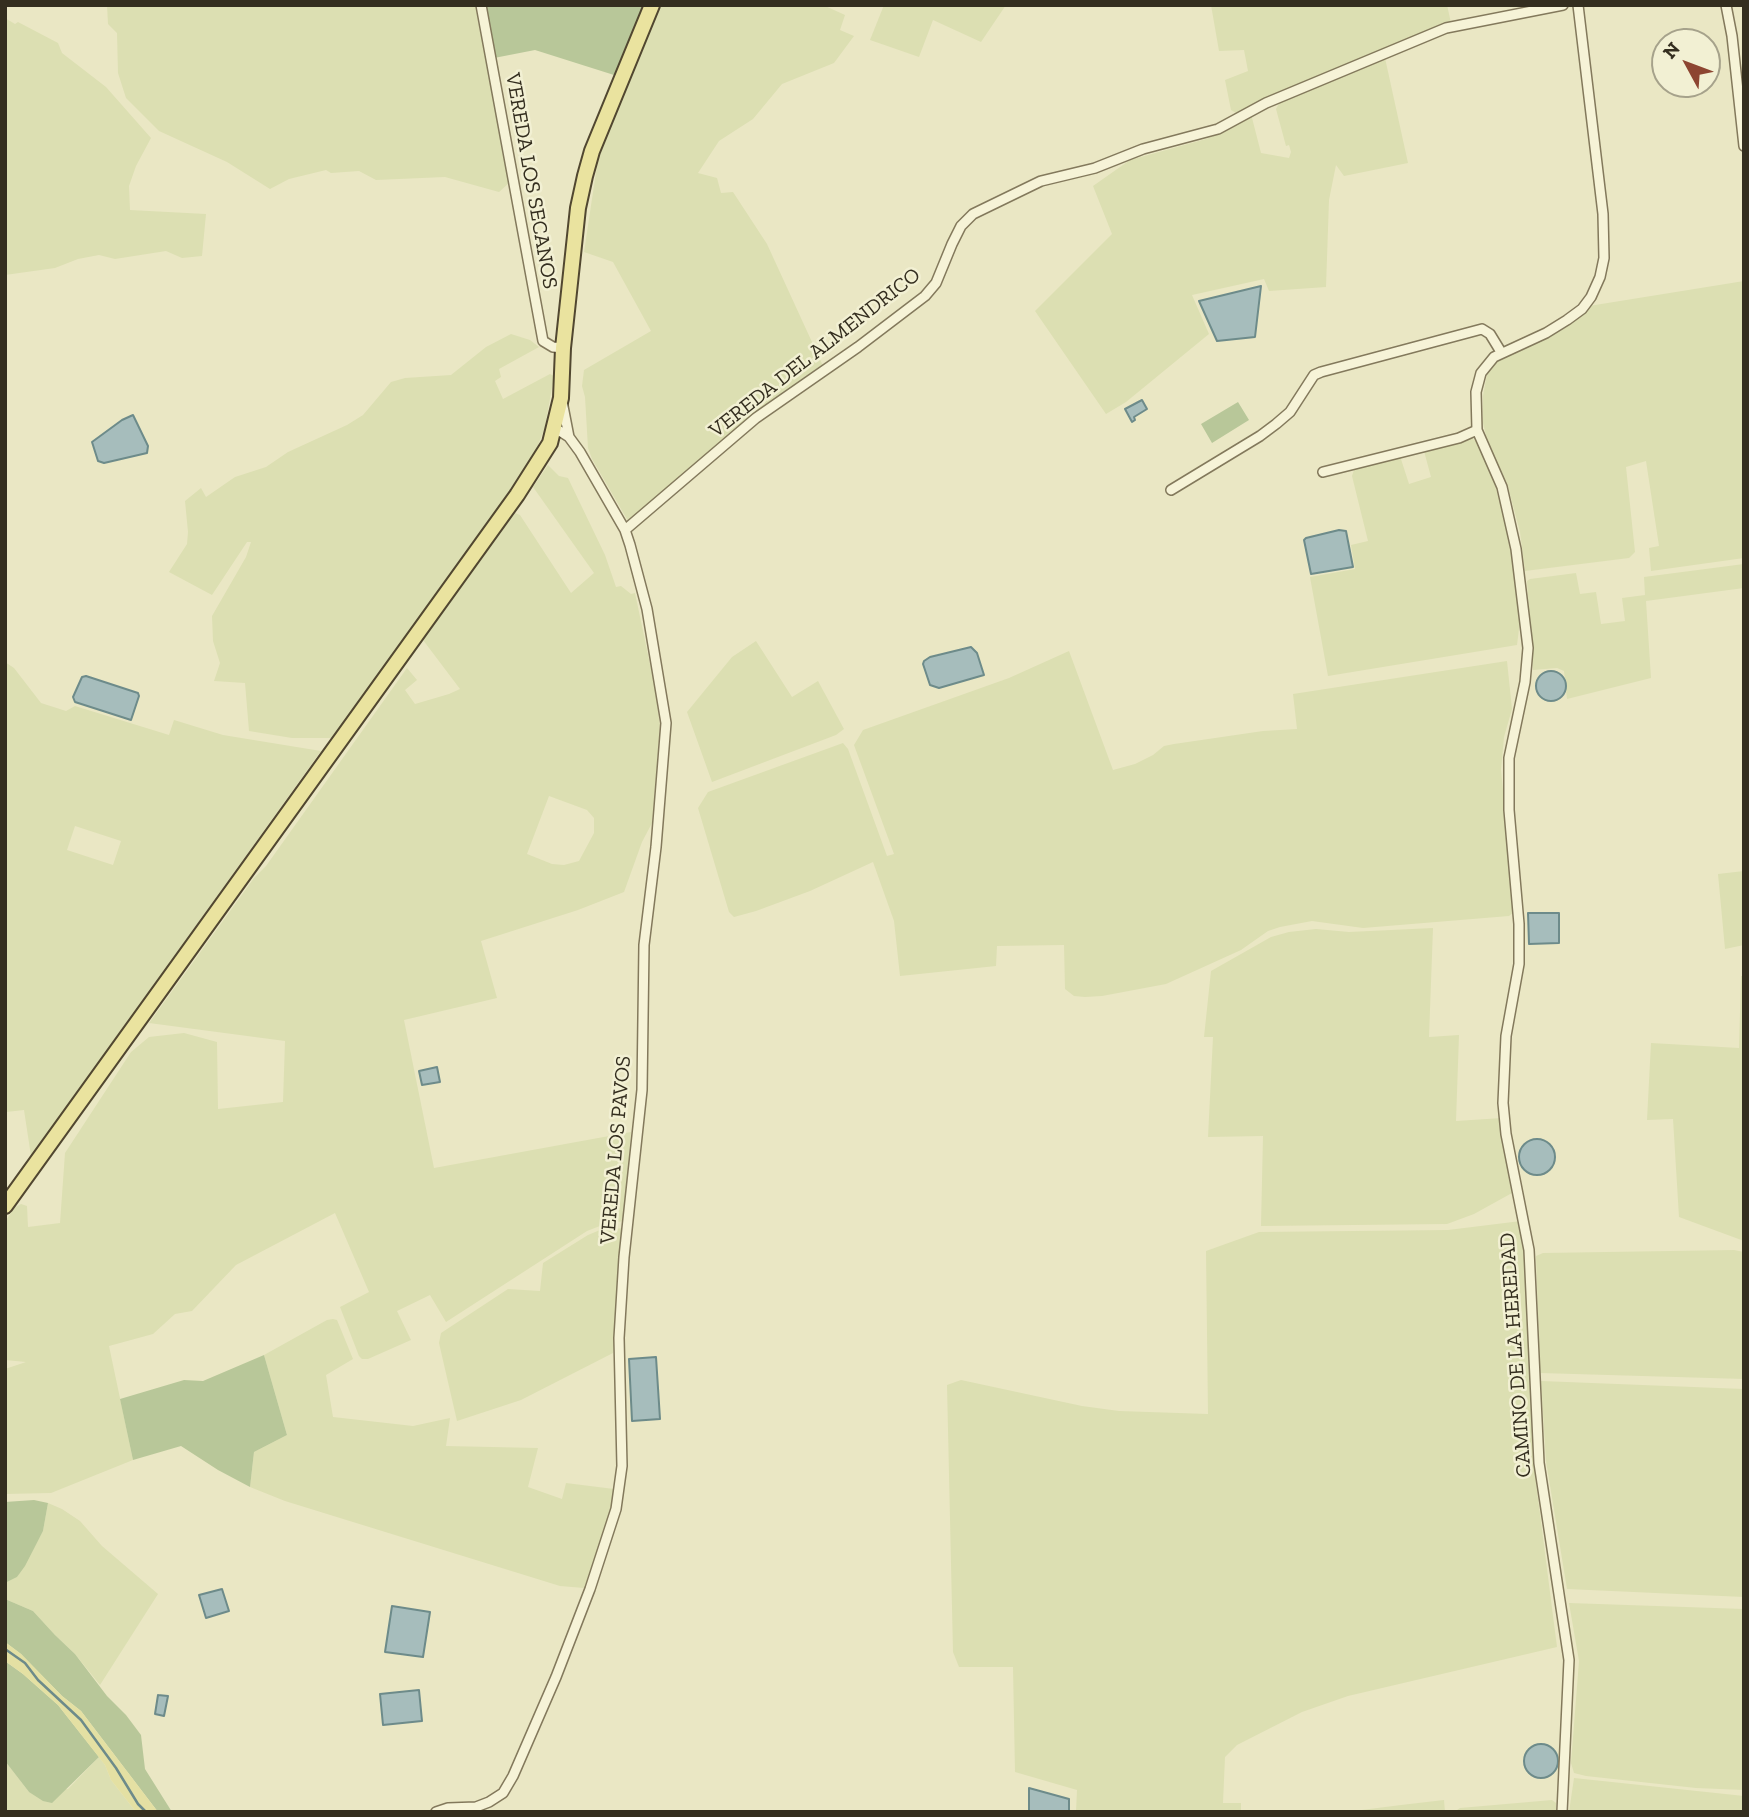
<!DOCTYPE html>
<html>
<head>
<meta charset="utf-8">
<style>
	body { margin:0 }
	#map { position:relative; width:1749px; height:1817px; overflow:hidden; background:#eae7c4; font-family:"Zilla Slab",serif }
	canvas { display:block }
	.frame { position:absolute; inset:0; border:7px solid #342e1f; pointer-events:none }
	.north { position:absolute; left:1651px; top:28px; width:70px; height:70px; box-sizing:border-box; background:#f2f0d3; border:2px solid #a6a28b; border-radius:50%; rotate:311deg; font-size:19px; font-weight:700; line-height:28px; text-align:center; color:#342e1f }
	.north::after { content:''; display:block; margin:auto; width:24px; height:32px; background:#8d4531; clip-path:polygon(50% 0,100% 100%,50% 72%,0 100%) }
</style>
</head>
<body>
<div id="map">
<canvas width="1749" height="1817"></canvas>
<div class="frame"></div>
<div class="north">N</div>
</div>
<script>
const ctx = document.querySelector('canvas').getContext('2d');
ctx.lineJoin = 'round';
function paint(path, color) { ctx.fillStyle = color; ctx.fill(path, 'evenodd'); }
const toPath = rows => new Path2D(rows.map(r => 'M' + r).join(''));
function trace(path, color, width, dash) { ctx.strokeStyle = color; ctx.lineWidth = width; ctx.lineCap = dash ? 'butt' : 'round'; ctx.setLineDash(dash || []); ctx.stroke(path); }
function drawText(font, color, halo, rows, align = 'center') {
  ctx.font = font + ' "Zilla Slab",serif'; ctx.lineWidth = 5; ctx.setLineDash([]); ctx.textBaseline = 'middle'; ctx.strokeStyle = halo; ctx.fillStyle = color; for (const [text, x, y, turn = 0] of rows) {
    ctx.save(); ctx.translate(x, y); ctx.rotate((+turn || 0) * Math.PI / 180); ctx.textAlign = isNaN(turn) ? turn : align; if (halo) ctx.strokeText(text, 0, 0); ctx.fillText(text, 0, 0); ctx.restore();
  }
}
paint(toPath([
	[107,5,475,5,509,183,499,192,445,177,376,180,359,171,331,173,326,170,289,179,270,189,227,162,159,131,126,98,118,73,117,33,108,24],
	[660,5,823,5,845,15,840,30,854,36,834,63,782,84,753,119,719,141,698,173,717,178,721,193,733,192,767,244,823,366,770,403,628,521,592,459,588,448,585,397,582,386,584,370,651,331,613,262,584,252,598,159],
	[884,5,1006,5,981,42,933,20,919,57,870,40],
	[1211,5,1447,5,1451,23,1236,113,1231,110,1225,80,1248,71,1244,50,1219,51],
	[5,18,15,24,18,22,58,43,62,53,106,87,151,138,136,166,129,186,130,210,206,214,202,256,182,258,166,251,115,259,99,255,78,259,55,268,5,275],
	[1385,58,1408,163,1344,176,1336,165,1329,200,1326,287,1269,291,1264,279,1192,295,1209,334,1126,402,1106,414,1035,311,1112,234,1093,186,1130,160,1206,139,1228,130,1251,114,1261,153,1289,158,1291,152,1289,145,1286,146,1276,109,1281,100],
	[1744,281,1744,558,1651,571,1649,548,1659,546,1646,461,1626,467,1635,552,1629,558,1525,571,1520,532,1507,483,1488,444,1483,423,1483,396,1487,374,1495,363,1506,354,1589,306],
	[511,334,530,340,539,347,499,369,501,377,495,381,503,399,550,374,554,376,545,427,535,453,481,532,332,738,292,738,249,731,245,683,214,681,220,663,213,641,212,616,246,557,251,542,247,542,212,595,169,572,187,544,188,532,185,501,201,488,206,497,235,477,266,467,288,452,347,425,363,415,391,382,405,378,451,375,486,347],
	[1469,436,1477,442,1493,478,1511,541,1520,621,1517,645,1328,676,1310,577,1355,569,1351,545,1368,541,1352,476,1354,470,1358,466,1400,456,1409,484,1431,477,1424,451],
	[548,465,559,476,568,478,605,555,616,587,621,586,631,594,635,593,654,683,660,725,652,823,642,842,624,892,578,910,481,941,497,998,404,1020,434,1168,631,1132,624,1221,605,1224,587,1231,446,1322,430,1295,397,1311,411,1340,368,1359,362,1359,359,1356,340,1307,369,1292,335,1213,236,1265,192,1311,175,1314,153,1334,109,1346,133,1460,51,1493,5,1494,5,1369,26,1362,5,1360,5,1222,14,1208,21,1204,27,1206,28,1227,60,1223,65,1153,131,1052,149,1037,184,1033,217,1042,218,1109,283,1102,285,1041,149,1023,254,878,266,866,407,668,417,680,405,690,415,704,449,694,460,689,423,640,515,513,520,515,571,593,594,573,533,487],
	[549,796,587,810,594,818,594,833,579,861,564,865,552,864,527,854],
	[1744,564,1744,588,1646,601,1651,678,1567,699,1564,671,1557,668,1533,670,1527,581,1530,579,1576,573,1580,594,1596,592,1601,624,1625,621,1622,598,1645,595,1644,577],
	[756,641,792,697,818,681,844,729,836,735,712,782,687,712,732,657],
	[1069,651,1113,770,1135,764,1153,755,1164,746,1174,744,1263,731,1297,729,1293,694,1507,661,1512,709,1504,737,1501,770,1515,911,1509,916,1363,928,1312,921,1280,927,1268,931,1241,950,1166,984,1102,996,1085,997,1074,996,1065,989,1064,945,997,946,996,966,900,976,894,921,873,862,810,891,756,911,734,917,729,912,698,808,708,792,843,743,848,749,887,856,894,854,854,745,863,730,1009,678],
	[5,662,14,668,41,703,66,711,75,706,169,735,174,720,223,735,321,751,31,1156,24,1110,6,1112,5,1109],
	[75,826,121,841,113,865,67,850],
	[1744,871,1744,945,1725,949,1718,874],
	[1433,928,1429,1037,1459,1035,1456,1121,1502,1118,1512,1193,1474,1214,1447,1224,1261,1226,1263,1136,1208,1137,1213,1037,1204,1037,1211,971,1271,937,1289,932,1316,929,1349,932],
	[1741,976,1744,976,1744,1241,1679,1217,1673,1119,1647,1120,1651,1043,1739,1048],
	[1521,1221,1525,1253,1535,1475,1557,1647,1348,1696,1302,1712,1237,1745,1225,1757,1223,1803,1241,1803,1241,1812,1076,1812,1077,1790,1015,1772,1013,1667,959,1667,953,1652,947,1385,961,1380,1082,1406,1119,1411,1208,1414,1206,1251,1259,1232,1448,1230],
	[624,1228,613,1353,521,1400,457,1421,439,1343,441,1333,508,1289,540,1291,543,1263,588,1235,600,1230],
	[1734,1250,1744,1252,1744,1379,1540,1373,1536,1256,1543,1253],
	[333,1319,337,1320,353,1359,326,1375,333,1417,413,1426,450,1418,446,1446,538,1448,528,1487,562,1499,566,1483,614,1489,608,1521,584,1588,560,1586,285,1501,250,1487,254,1452,287,1435,264,1355,327,1320],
	[1541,1381,1744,1389,1744,1597,1567,1589,1546,1461],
	[48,1503,62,1509,80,1521,102,1546,158,1594,100,1685,75,1654,55,1635,33,1611,5,1599,5,1583,17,1577,43,1531],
	[1569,1603,1744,1609,1744,1790,1696,1788,1586,1776,1574,1773,1571,1763,1579,1661],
	[99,1757,105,1765,111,1780,136,1812,5,1812,5,1761,29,1792,68,1789],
	[1574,1778,1744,1796,1744,1812,1569,1812],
	[1444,1800,1445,1812,1346,1812,1401,1805],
	[1552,1800,1556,1803,1556,1812,1454,1812,1460,1808]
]), '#dcdfb2');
paint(toPath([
	[484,5,643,5,614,75,535,50,494,58],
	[1238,402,1249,420,1212,443,1201,424],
	[264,1355,287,1435,254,1452,250,1487,218,1470,181,1446,133,1460,120,1399,184,1380,203,1381],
	[34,1500,48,1503,43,1531,25,1566,17,1577,5,1583,5,1502],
	[5,1599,33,1611,55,1635,75,1654,107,1696,126,1715,141,1735,145,1769,172,1812,158,1812,81,1711,62,1696,21,1654,5,1642],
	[5,1661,23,1674,58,1705,99,1757,52,1803,43,1801,29,1792,5,1761]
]), '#b8c799');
paint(toPath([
	[5,1642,21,1654,62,1696,81,1711,158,1812,136,1812,111,1780,105,1765,58,1705,23,1674,5,1661]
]), '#e4e0a3');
const water = toPath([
	[1261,286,1255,337,1217,341,1199,301,1261,286],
	[1142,400,1147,409,1134,417,1135,420,1132,422,1125,409,1142,400],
	[133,415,148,446,147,453,104,463,98,461,92,442,122,420,133,415],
	[1339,530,1346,531,1353,567,1311,574,1304,540,1306,538,1339,530],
	[971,647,977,653,984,675,939,688,930,685,923,664,924,661,930,657,971,647],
	'1536 686a15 15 0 1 1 30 0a15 15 0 1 1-30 0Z',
	[86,676,138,693,139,696,131,720,75,702,73,697,82,677,86,676],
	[1528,913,1559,913,1559,943,1529,944,1528,913],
	[437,1067,440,1082,422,1085,419,1071,437,1067],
	'1519 1157a18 18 0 1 1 36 0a18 18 0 1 1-36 0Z',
	[656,1357,660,1419,632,1421,629,1359,656,1357],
	[222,1589,229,1611,206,1618,199,1595,222,1589],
	[392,1606,430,1612,423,1657,385,1652,392,1606],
	[419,1690,422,1721,383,1725,380,1694,419,1690],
	[158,1695,168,1696,164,1716,155,1714,158,1695],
	'1524 1761a17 17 0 1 1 34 0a17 17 0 1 1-34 0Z',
	[1029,1788,1069,1799,1069,1812,1029,1812,1029,1788]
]);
paint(water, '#a6bdbc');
trace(water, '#6d8b8a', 2);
trace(toPath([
	[5,1649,25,1663,38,1680,81,1720,116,1768,138,1804,146,1812]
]), '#6d8b8a', 2.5);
const street = toPath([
	[481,5,543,341,553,347,563,348],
	[1726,5,1732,36,1744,146],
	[562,401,569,437],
	[1323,472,1459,438,1477,430],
	[1171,490,1260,436,1276,424,1290,412,1314,375,1321,372,1482,329,1490,334,1501,352],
	[625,530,756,418,858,347,925,296,936,283,952,244,961,226,973,214,1041,181,1095,168,1143,149,1218,129,1266,103,1446,28,1563,5],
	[436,1812,448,1808,476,1807,489,1802,503,1793,513,1776,556,1677,590,1589,616,1509,622,1466,619,1338,624,1257,642,1090,644,945,656,847,666,723,647,609,630,545,625,530,580,452,569,437,555,428],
	[1562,1812,1569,1660,1539,1463,1529,1250,1506,1134,1503,1103,1506,1036,1519,964,1519,924,1509,810,1509,758,1525,682,1528,648,1516,549,1502,487,1477,430,1476,392,1481,373,1494,357,1546,333,1567,320,1582,309,1591,297,1600,277,1604,258,1603,214,1578,5]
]);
const primary = toPath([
	[5,1206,517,495,550,443,561,398,563,348,578,208,585,176,592,151,652,5]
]);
trace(street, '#83795c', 12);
trace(primary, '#514730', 18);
trace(street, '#f6f3d7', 9);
trace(primary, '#eae39f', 14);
drawText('21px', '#342e1f', '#f2f0d3', [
	["VEREDA LOS SECANOS",531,181,80],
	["VEREDA DEL ALMENDRICO",815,353,-38],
	["VEREDA LOS PAVOS",616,1150,-85],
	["CAMINO DE LA HEREDAD",1516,1355,-94]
]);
</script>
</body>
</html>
